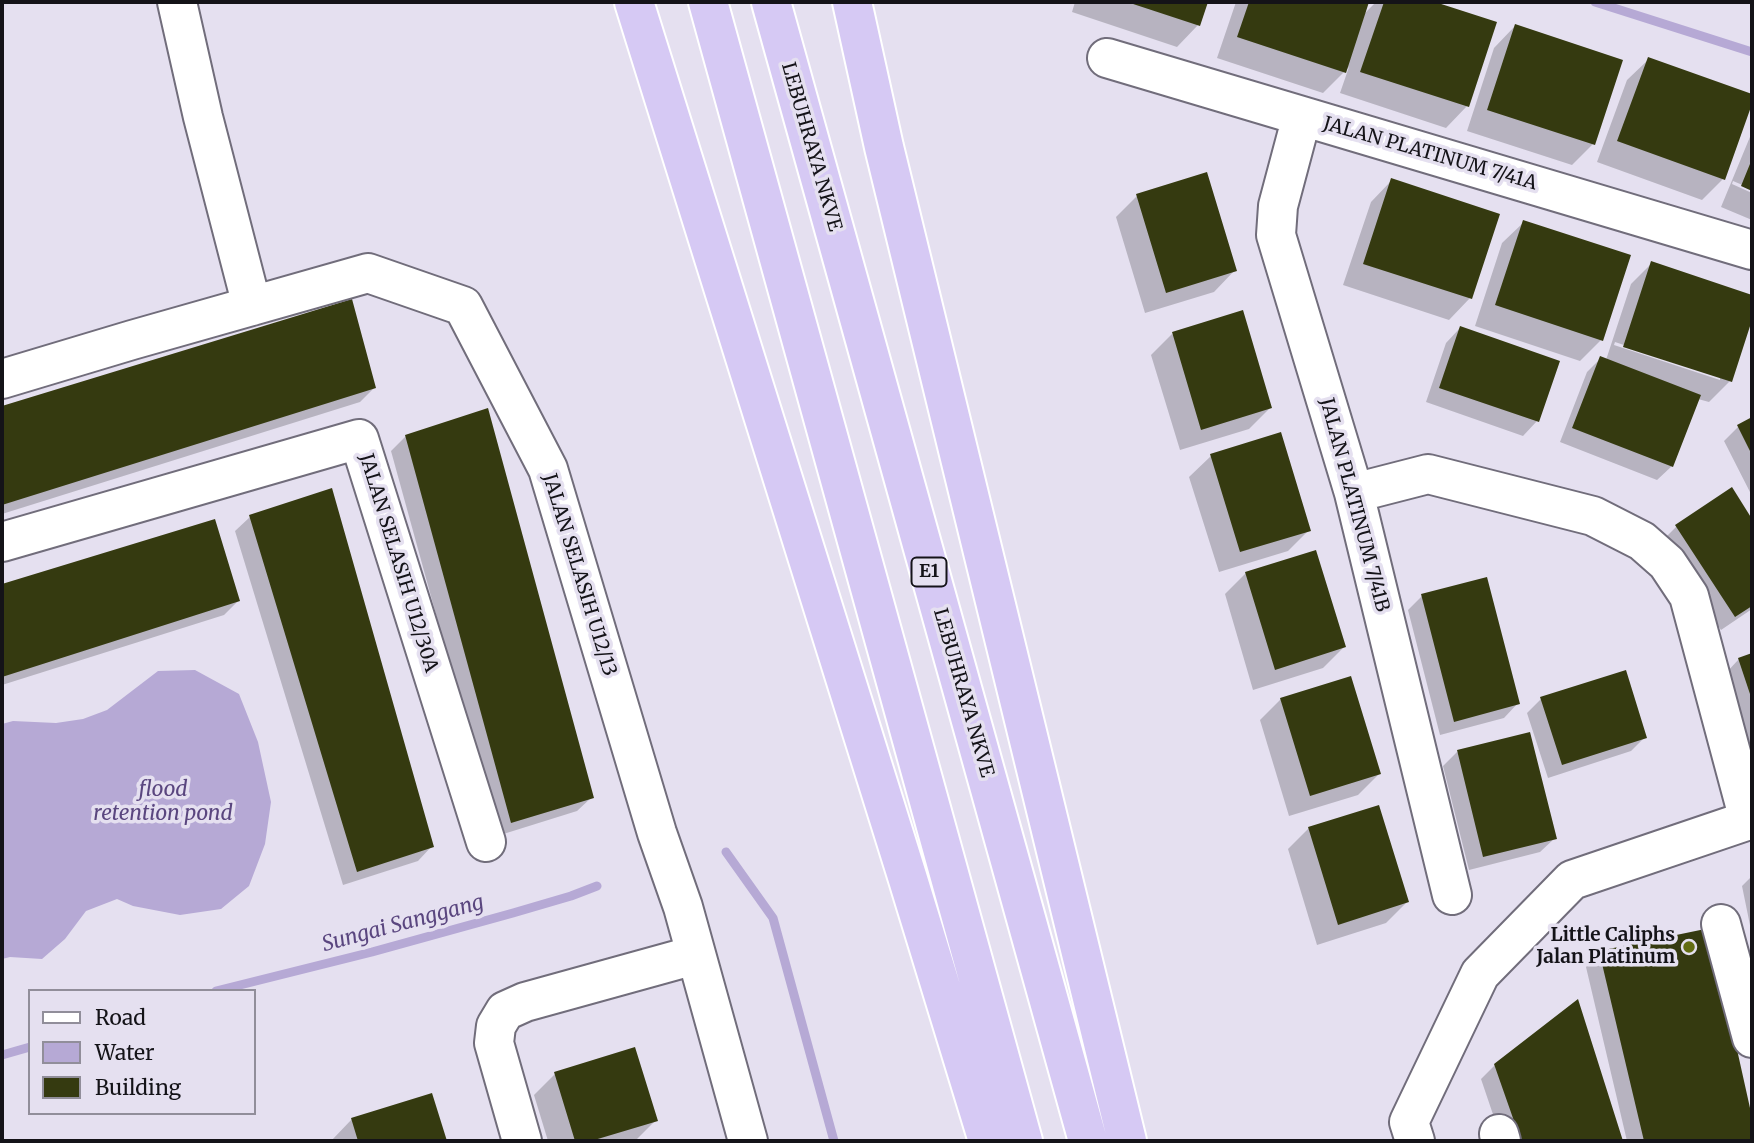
<!DOCTYPE html>
<html>
<head>
<meta charset="utf-8">
<style>
	body { margin:0 }
	#map { position:relative; width:1754px; height:1143px; overflow:hidden; background:#e5e0f0; font-family:Merriweather,serif }
	canvas { display:block }
	.frame { position:absolute; inset:0; border:4px solid #141318; pointer-events:none }
	.legend { position:absolute; left:28px; top:989px; width:228px; height:126px; box-sizing:border-box; background:#e5e0f0; border:2px solid #918e9a; margin:0; padding:9px 12px; list-style:none; font-size:21px; color:#141318 }
	.legend li { display:flex; align-items:center; gap:14px; height:35px }
	.legend b { width:35px; border:2px solid #918e9a }
</style>
</head>
<body>
<div id="map">
<canvas width="1754" height="1143"></canvas>
<div class="frame"></div>
<ul class="legend">
<li><b style="height:9px;background:#fff"></b>Road</li>
<li><b style="height:19px;background:#b6a9d5"></b>Water</li>
<li><b style="height:19px;background:#353a10"></b>Building</li>
</ul>
</div>
<script>
const ctx = document.querySelector('canvas').getContext('2d');
ctx.lineJoin = 'round';
function paint(path, color) { ctx.fillStyle = color; ctx.fill(path, 'evenodd'); }
const toPath = rows => new Path2D(rows.map(r => 'M' + r).join(''));
function trace(path, color, width, dash) { ctx.strokeStyle = color; ctx.lineWidth = width; ctx.lineCap = dash ? 'butt' : 'round'; ctx.setLineDash(dash || []); ctx.stroke(path); }
function drawText(font, color, halo, rows, align = 'center') {
  ctx.font = font + ' Merriweather,serif'; ctx.lineWidth = 7; ctx.setLineDash([]); ctx.textBaseline = 'middle'; ctx.strokeStyle = halo; ctx.fillStyle = color; for (const [text, x, y, turn = 0] of rows) {
    ctx.save(); ctx.translate(x, y); ctx.rotate((+turn || 0) * Math.PI / 180); ctx.textAlign = isNaN(turn) ? turn : align; if (halo) ctx.strokeText(text, 0, 0); ctx.fillText(text, 0, 0); ctx.restore();
  }
}
paint(toPath([
	[195,670,239,694,258,742,271,802,265,844,249,886,221,909,180,915,133,906,117,899,86,911,65,939,42,959,10,957,2,959,2,724,13,721,56,723,83,719,107,710,158,671]
]), '#b6a9d5');
paint(toPath([
	[1075,2,1206,2,1198,25,1177,47,1072,12],
	[1236,2,1367,2,1363,15,1376,2,1429,2,1495,23,1467,106,1446,128,1340,93,1349,67,1323,93,1217,58],
	[1515,26,1593,144,1572,165,1467,131,1494,48],
	[1649,59,1752,96,1723,179,1702,200,1597,162,1627,80],
	[1752,132,1752,189,1733,181,1732,184,1752,193,1752,220,1721,207],
	[1392,180,1497,215,1470,298,1449,320,1343,285,1371,202],
	[1137,196,1235,270,1214,292,1145,313,1116,217],
	[1524,222,1601,340,1580,361,1475,326,1502,243],
	[1652,263,1752,296,1752,314,1730,381,1709,402,1698,399,1672,466,1657,480,1560,442,1587,372,1601,358,1606,360,1631,284],
	[1615,342,1720,377,1720,380,1614,345],
	[351,301,374,388,360,402,2,514,2,408],
	[1460,328,1558,363,1537,421,1523,436,1426,402,1446,343],
	[1172,334,1270,408,1249,429,1180,450,1151,355],
	[1752,419,1752,496,1724,441,1738,427],
	[406,436,592,797,577,811,497,836,391,451],
	[1211,456,1309,530,1288,551,1219,572,1189,477],
	[331,490,432,846,418,861,343,885,235,531,250,517],
	[1731,490,1752,522,1752,609,1721,630,1662,541,1676,527],
	[214,521,238,601,224,615,2,685,2,586],
	[1246,573,1344,647,1323,668,1253,690,1225,594],
	[1422,596,1518,703,1504,718,1440,735,1408,610],
	[1752,655,1752,758,1725,674,1739,659],
	[1281,699,1379,774,1358,795,1289,816,1260,720],
	[1541,699,1645,737,1631,751,1548,778,1527,713],
	[1457,752,1555,838,1540,852,1469,870,1443,766],
	[1309,828,1407,902,1386,923,1317,945,1288,849],
	[1752,876,1752,935,1742,886],
	[1708,930,1752,1125,1752,1141,1627,1141,1586,967,1600,953],
	[1577,1002,1621,1141,1502,1141,1481,1079,1495,1065],
	[555,1074,656,1120,635,1141,548,1141,534,1095],
	[431,1095,445,1141,331,1141,352,1119]
]), '#0003');
trace(toPath([
	[1595,2,1752,52],
	[726,852,773,918,834,1141],
	[216,991,372,952,513,913,571,896,597,886],
	[2,1055,30,1047]
]), '#b6a9d5', 9);
paint(toPath([
	[1127,2,1208,2,1200,26],
	[1249,2,1369,2,1346,73,1237,37],
	[1384,2,1435,2,1497,22,1469,107,1360,72],
	[1515,24,1623,60,1595,145,1487,110],
	[1648,57,1752,94,1752,104,1725,180,1617,141],
	[1752,159,1752,191,1741,186],
	[1207,172,1237,271,1166,293,1136,194],
	[1391,178,1500,214,1472,299,1363,264],
	[1523,220,1631,255,1603,341,1495,305],
	[1651,261,1752,295,1752,320,1732,382,1623,347],
	[352,299,376,388,2,505,2,406],
	[1243,310,1272,408,1201,430,1172,332],
	[1460,326,1560,361,1539,422,1439,388],
	[1600,356,1701,395,1673,467,1572,428],
	[488,408,594,798,511,823,405,435],
	[1752,417,1752,455,1737,425],
	[1281,432,1311,531,1240,552,1210,454],
	[1732,487,1752,519,1752,606,1735,617,1675,525],
	[332,488,434,847,357,872,249,515],
	[215,519,240,601,2,677,2,584],
	[1316,550,1346,647,1275,670,1245,572],
	[1487,577,1520,704,1454,722,1421,594],
	[1752,653,1752,700,1738,658],
	[1626,670,1647,738,1562,765,1540,697],
	[1351,676,1381,774,1310,796,1280,698],
	[1530,732,1557,839,1483,857,1457,750],
	[1379,805,1409,902,1338,925,1308,827],
	[1710,928,1752,1117,1752,1141,1644,1141,1599,951],
	[1578,999,1623,1141,1521,1141,1494,1064],
	[635,1047,658,1121,591,1141,575,1141,554,1072],
	[432,1093,447,1141,358,1141,351,1118]
]), '#353a10');
const minor = toPath([
	[177,2,203,117,252,306],
	[1107,58,1752,250],
	[1302,116,1278,206,1276,235,1354,493,1452,895],
	[2,379,132,340,368,273,463,306,548,469,657,833,683,907,748,1141],
	[1354,493,1428,474,1593,516,1642,541,1667,563,1689,596,1749,820],
	[2,542,359,439,486,842],
	[1721,924,1752,1038],
	[1499,1134,1501,1141],
	[522,1141,494,1043,496,1026,505,1011,525,1002,695,955],
	[1415,1141,1409,1122,1480,974,1572,880,1752,819]
]);
const highway = toPath([
	[634,2,907,876,988,1141],
	[708,2,1023,1141],
	[771,2,1088,1141],
	[852,2,884,147,1127,1141]
]);
trace(minor, '#716d7b', 42);
trace(highway, '#fff', 42);
trace(minor, '#fff', 38);
trace(highway, '#d6c9f4', 38);
for (const [x, y, r, color] of [
	[1689,947,7,"#636d13"]
]) { const dot = new Path2D(); dot.arc(x, y, r, 0, 2 * Math.PI); ctx.fillStyle = color; ctx.fill(dot); trace(dot, '#e5e0f0', 2.5); }
for (const [x, y, w] of [
	[929,572,35]
]) { const box = new Path2D(); box.roundRect(x - w / 2, y - 14.5, w, 29, 5); ctx.fillStyle = '#e5e0f0'; ctx.fill(box); trace(box, '#141318', 2); }
drawText('bold 18px', '#141318', null, [
	["E1",929,572]
]);
drawText('19px', '#141318', '#e5e0f0', [
	["LEBUHRAYA NKVE",811,147,74],
	["JALAN PLATINUM 7/41A",1430,154,16],
	["JALAN PLATINUM 7/41B",1354,505,75],
	["JALAN SELASIH U12/30A",398,563,73],
	["JALAN SELASIH U12/13",579,575,73],
	["LEBUHRAYA NKVE",963,693,74]
]);
drawText('bold 19px', '#141318', '#e5e0f0', [
	["Little Caliphs",1675,936],
	["Jalan Platinum",1675,958]
], 'right');
drawText('italic 21px', '#5a467f', '#e5e0f0', [
	["flood",163,790],
	["retention pond",163,814],
	["Sungai Sanggang",403,924,-15]
]);
</script>
</body>
</html>
